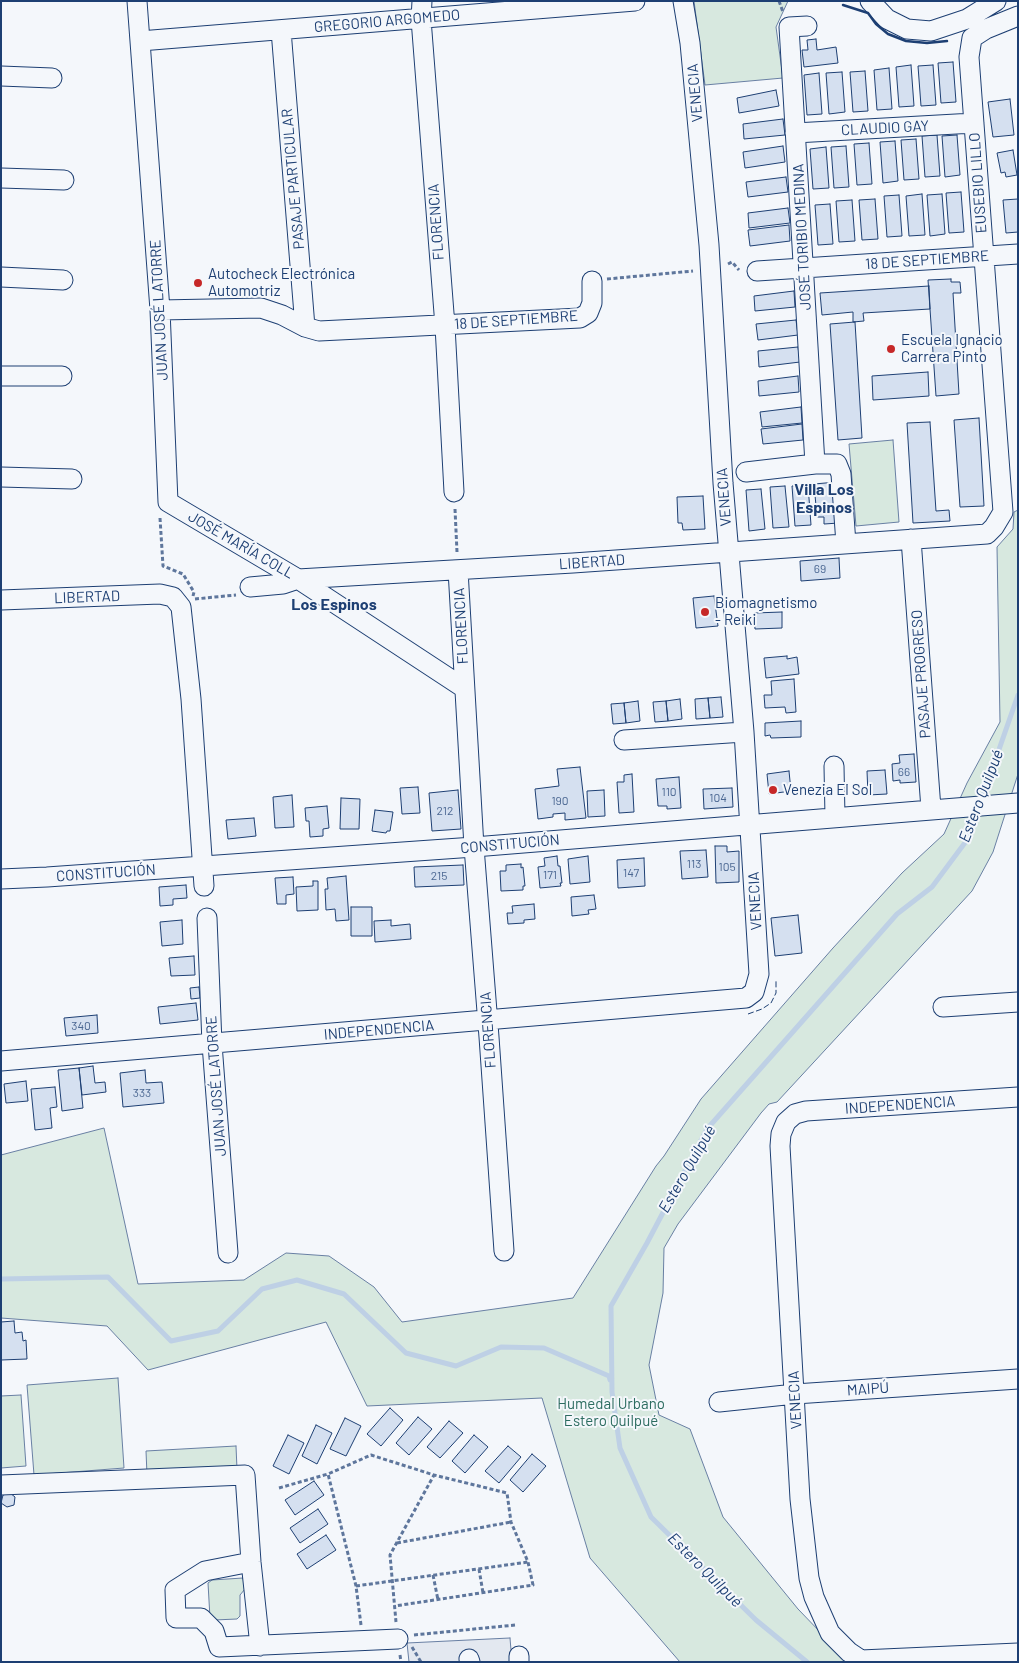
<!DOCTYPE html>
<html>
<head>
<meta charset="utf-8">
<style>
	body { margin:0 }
	#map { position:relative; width:1019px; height:1663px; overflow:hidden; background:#f4f7fb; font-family:Barlow,sans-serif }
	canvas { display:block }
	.frame { position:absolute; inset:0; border:2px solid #1d3f73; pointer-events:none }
</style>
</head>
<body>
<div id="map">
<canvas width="1019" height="1663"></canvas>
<div class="frame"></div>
</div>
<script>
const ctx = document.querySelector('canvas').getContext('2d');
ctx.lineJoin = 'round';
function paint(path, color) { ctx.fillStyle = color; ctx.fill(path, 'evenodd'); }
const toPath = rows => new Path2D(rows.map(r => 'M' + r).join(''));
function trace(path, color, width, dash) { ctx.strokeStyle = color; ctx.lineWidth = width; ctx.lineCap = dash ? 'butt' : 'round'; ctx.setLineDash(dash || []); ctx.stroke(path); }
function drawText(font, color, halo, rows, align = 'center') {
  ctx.font = font + ' Barlow,sans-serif'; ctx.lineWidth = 4; ctx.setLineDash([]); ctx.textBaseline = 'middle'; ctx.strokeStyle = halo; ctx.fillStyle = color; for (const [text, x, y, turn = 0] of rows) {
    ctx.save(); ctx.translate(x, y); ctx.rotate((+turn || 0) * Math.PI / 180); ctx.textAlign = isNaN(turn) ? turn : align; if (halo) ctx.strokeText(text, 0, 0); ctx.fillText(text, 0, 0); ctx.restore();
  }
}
const green = toPath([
	[694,1,788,1,776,27,783,78,705,85,694,1],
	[893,440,899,522,856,526,849,444,893,440],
	[1018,510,1018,774,993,852,972,891,777,1102,769,1104,761,1113,678,1224,664,1248,663,1293,649,1365,659,1415,690,1429,723,1517,798,1609,849,1662,680,1662,590,1558,542,1398,367,1406,326,1322,148,1370,107,1326,1,1318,1,1155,104,1128,138,1284,244,1280,286,1253,329,1256,374,1287,402,1322,573,1298,656,1166,664,1156,701,1099,833,948,902,873,944,834,967,783,1000,722,997,547,1013,529,1014,512,1018,510],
	[118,1378,124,1468,34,1475,27,1385,118,1378],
	[21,1395,26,1466,1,1468,1,1396,21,1395],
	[236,1446,237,1469,147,1475,146,1451,236,1446],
	[243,1578,245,1589,240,1595,240,1616,237,1619,214,1620,210,1618,208,1583,212,1580,243,1578]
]);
paint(green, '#d7e8df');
trace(green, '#687fa3', 1);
const parking = toPath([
	[510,1638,512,1662,409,1662,407,1643,510,1638]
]);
paint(parking, '#e3e8f0');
trace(parking, '#687fa3', 1);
trace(toPath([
	[981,801,1018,695],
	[1,1279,108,1277,171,1341,218,1331,262,1289,297,1280,344,1294,406,1353,456,1366,501,1347,544,1348,609,1376,610,1380],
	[807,1662,756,1620,651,1517,620,1448,612,1392,611,1306,647,1243,707,1129,897,914,932,887,967,840,977,811]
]), '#bed0e5', 5);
const building = toPath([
	[816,39,817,50,836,47,838,63,804,67,802,50,808,50,807,40,816,39],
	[953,62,956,102,941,103,938,63,953,62],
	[911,65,914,106,899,107,896,67,911,65],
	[933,65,936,105,921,106,918,66,933,65],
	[889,68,892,109,877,110,874,70,889,68],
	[865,71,868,111,853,112,850,72,865,71],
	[842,72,845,112,829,114,826,73,842,72],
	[819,73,822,114,807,115,804,75,819,73],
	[776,90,779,106,739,113,737,98,776,90],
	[1010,99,1014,135,993,137,988,102,1010,99],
	[783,119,785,135,744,139,743,124,783,119],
	[937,135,940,176,925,177,922,136,937,135],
	[957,135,960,175,945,177,942,136,957,135],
	[916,139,919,179,904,180,901,140,916,139],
	[895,141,898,181,883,183,880,142,895,141],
	[869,143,872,184,857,185,854,144,869,143],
	[783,146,785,162,745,168,743,152,783,146],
	[846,146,849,187,834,188,831,147,846,146],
	[826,147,829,188,813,189,810,149,826,147],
	[1013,150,1017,175,1006,177,1005,172,1001,173,997,153,1013,150],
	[786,177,788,192,748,197,746,182,786,177],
	[961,192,964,232,949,233,946,193,961,192],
	[922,194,925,235,909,236,906,196,922,194],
	[942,194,945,234,930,236,927,195,942,194],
	[899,195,902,236,887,237,884,196,899,195],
	[875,199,878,239,862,240,859,200,875,199],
	[1018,199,1018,232,1006,233,1003,200,1018,199],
	[852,200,855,241,839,242,836,201,852,200],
	[830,204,833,244,818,245,815,205,830,204],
	[788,208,790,223,749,228,748,213,788,208],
	[789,225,790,241,750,246,748,230,789,225],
	[951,279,951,282,960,282,961,293,953,293,959,394,936,396,928,280,951,279],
	[929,286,930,309,863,313,864,321,853,322,853,312,822,315,820,293,929,286],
	[794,291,795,307,755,311,754,296,794,291],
	[796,320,798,335,758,340,756,324,796,320],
	[855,322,862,438,838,440,830,324,855,322],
	[798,347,800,362,759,367,758,351,798,347],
	[928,372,929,396,873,400,872,376,928,372],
	[798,376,799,392,759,396,758,381,798,376],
	[801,407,802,423,762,427,760,412,801,407],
	[979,418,984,506,960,507,954,420,979,418],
	[930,422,936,511,949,510,950,521,913,523,907,423,930,422],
	[802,424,803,440,763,444,761,429,802,424],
	[837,482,839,523,824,524,824,517,817,517,814,484,837,482],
	[808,485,811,525,795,526,792,486,808,485],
	[785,486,789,527,773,528,770,487,785,486],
	[761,489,765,529,749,531,746,490,761,489],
	[703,496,705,529,683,530,682,523,678,523,677,497,703,496],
	[839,558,840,578,801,581,800,561,839,558],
	[714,596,718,626,696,628,693,598,714,596],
	[782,612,782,628,755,629,754,613,782,612],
	[787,656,787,659,797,657,799,674,766,678,764,658,787,656],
	[794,679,796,712,786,713,785,707,765,708,764,695,772,695,771,681,794,679],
	[721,697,723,717,710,718,708,698,721,697],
	[708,698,710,718,696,719,695,699,708,698],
	[680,699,682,719,668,721,666,701,680,699],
	[638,701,640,721,626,723,624,703,638,701],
	[666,701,668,721,655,722,653,702,666,701],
	[624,703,626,723,613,724,611,704,624,703],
	[801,721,801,737,771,738,770,735,765,736,765,723,801,721],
	[914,754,916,782,900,783,900,780,893,781,892,764,900,763,899,755,914,754],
	[580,767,586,818,565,820,565,813,553,814,553,817,538,819,535,789,559,786,557,769,580,767],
	[885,770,887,794,868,795,867,771,885,770],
	[789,771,791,791,769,794,767,774,789,771],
	[632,774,634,812,619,813,617,782,624,782,624,775,632,774],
	[679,777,681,808,667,809,667,806,658,806,656,779,679,777],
	[418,787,420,813,402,814,400,788,418,787],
	[732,788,733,807,704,809,703,789,732,788],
	[458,790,461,829,432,831,429,793,458,790],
	[604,790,605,816,588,817,587,791,604,790],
	[292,795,294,827,275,828,273,797,292,795],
	[341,798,360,799,359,829,340,829,341,798],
	[327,806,329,828,323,829,323,836,310,837,309,821,306,821,305,808,327,806],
	[375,810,393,812,390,831,387,831,386,833,372,831,375,810],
	[254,818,256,836,228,839,226,820,254,818],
	[715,846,727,846,727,852,739,851,739,882,716,883,715,846],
	[706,850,708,877,682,879,680,851,706,850],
	[557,856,558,866,560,866,562,883,560,883,561,886,540,888,538,867,545,866,544,858,557,856],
	[588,856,590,882,570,884,568,859,588,856],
	[644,858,645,886,618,888,617,860,644,858],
	[521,864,521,868,523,867,525,886,523,886,523,890,501,891,500,871,506,871,506,865,521,864],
	[463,865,464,885,415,887,414,867,463,865],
	[346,876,349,920,336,921,335,909,326,910,325,889,328,889,327,878,346,876],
	[293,877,294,894,286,895,286,904,277,904,275,878,293,877],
	[313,881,318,881,318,910,297,911,296,887,313,886,313,881],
	[186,885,187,898,173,899,173,905,160,906,159,887,186,885],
	[594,895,596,909,588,910,589,914,572,916,571,897,594,895],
	[534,904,535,919,524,920,524,923,508,924,507,913,513,913,512,906,534,904],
	[351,907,372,907,372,936,351,936,351,907],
	[798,915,802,953,775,956,771,918,798,915],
	[182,920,183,944,162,946,160,922,182,920],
	[391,920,391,926,410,924,411,939,375,942,374,921,391,920],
	[194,956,195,975,171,976,169,958,194,956],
	[199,987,200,998,191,999,190,988,199,987],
	[196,1003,198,1020,160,1024,158,1007,196,1003],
	[97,1015,98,1033,66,1036,64,1018,97,1015],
	[93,1066,95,1083,105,1082,106,1092,82,1095,79,1068,93,1066],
	[79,1068,83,1108,62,1111,58,1070,79,1068],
	[145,1070,146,1083,162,1082,164,1103,123,1107,120,1073,145,1070],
	[26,1081,28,1101,6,1103,4,1084,26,1081],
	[55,1087,57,1107,50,1108,52,1128,35,1130,31,1089,55,1087],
	[14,1321,15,1333,22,1332,23,1341,26,1340,27,1359,1,1360,1,1322,14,1321],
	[390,1408,403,1420,381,1446,367,1434,390,1408],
	[418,1417,432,1429,409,1455,396,1443,418,1417],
	[345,1418,361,1426,346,1456,330,1449,345,1418],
	[449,1421,463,1433,440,1458,427,1447,449,1421],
	[316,1425,332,1433,317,1464,302,1456,316,1425],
	[288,1435,304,1443,289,1474,273,1466,288,1435],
	[474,1435,488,1447,465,1473,452,1461,474,1435],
	[508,1446,521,1457,499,1483,485,1471,508,1446],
	[532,1454,546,1466,523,1492,510,1480,532,1454],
	[314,1481,324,1495,295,1515,285,1500,314,1481],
	[10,1493,15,1497,14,1505,7,1507,1,1503,3,1495,10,1493],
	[318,1509,328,1524,300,1543,290,1528,318,1509],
	[326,1535,336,1550,307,1569,297,1554,326,1535]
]);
paint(building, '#d5e0f0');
trace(building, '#1d3f73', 1);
const minor = toPath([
	[137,1,160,310,168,502,298,579,464,688],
	[422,1,421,19,445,326,454,492],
	[870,1,887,19,907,29,931,31,967,19,996,1],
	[807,26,789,27,815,464,837,464,841,474,846,544],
	[281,30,305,327],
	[140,41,635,1],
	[1,76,52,78],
	[795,133,974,123],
	[1,178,64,180],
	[757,271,1018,254],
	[1,277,63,280],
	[160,310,261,308,282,315,305,327,319,331,580,318,588,313,592,303,592,281],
	[1,376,62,376],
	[746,472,815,464],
	[1,477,72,479],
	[911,539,931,809],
	[458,570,474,847,489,1037,504,1251],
	[250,587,283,584,298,579,573,563,987,534,994,527,1003,512,969,57,972,38,986,29,1018,16],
	[1,600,160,594,173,597,181,607,191,699,204,886],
	[624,740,744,732],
	[834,766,835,817],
	[1,879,47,877,474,847,1018,803],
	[207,918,212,1044,228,1253],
	[943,1007,1018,1002],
	[1,1061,746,998,754,992,759,974,744,732,723,483,709,245,690,43,683,1],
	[719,1402,795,1394,1018,1379],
	[1,1485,245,1475,251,1562,260,1646],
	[251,1562,205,1571,175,1590,176,1618,201,1618,214,1631,219,1647,398,1639],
	[519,1656,519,1662],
	[469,1659,470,1662],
	[861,1660,849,1652,830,1633,814,1597,809,1578,800,1499,780,1146,781,1134,786,1122,795,1114,806,1111,1018,1097],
	[861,1660,1018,1653]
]);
trace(minor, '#1d3f73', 21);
trace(toPath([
	[779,1,783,12],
	[728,264,732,262,739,270],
	[607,279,693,271],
	[455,509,457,552],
	[160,518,163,566,183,574,194,592,193,596],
	[195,599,236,595],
	[279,1488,328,1474],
	[397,1543,511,1522],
	[479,1569,483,1593],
	[433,1575,438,1600],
	[356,1586,528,1562],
	[396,1622,390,1555,434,1475],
	[361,1625,356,1586,328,1474,371,1455,434,1475,507,1493,511,1522,528,1562,533,1585,395,1606],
	[414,1635,515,1625],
	[412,1647,421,1662],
	[400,1655,401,1662]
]), '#5e769c', 3, [4, 2.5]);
trace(minor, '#f4f7fb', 19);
trace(toPath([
	[748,1014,762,1009,771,1003,776,993,776,981]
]), '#1d3f73', 1, [6, 2.5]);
trace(toPath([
	[843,5,868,13,876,24,888,34,906,41,927,43,947,41]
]), '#1d3f73', 2.5);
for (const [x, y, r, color] of [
	[198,283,5,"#c62828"],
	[891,349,5,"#c62828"],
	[705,612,5,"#c62828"],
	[773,790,5,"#c62828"]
]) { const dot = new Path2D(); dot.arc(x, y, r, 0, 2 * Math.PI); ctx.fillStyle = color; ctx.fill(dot); trace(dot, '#f4f7fb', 2); }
drawText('12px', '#4b6792', null, [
	["69",820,569],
	["66",904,772],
	["110",669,792],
	["104",718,798],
	["190",560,801],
	["212",445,811],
	["113",694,864],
	["105",727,867],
	["147",631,873],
	["171",550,875],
	["215",439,876],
	["340",81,1026],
	["333",142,1093]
]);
drawText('15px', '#1d3f73', '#f4f7fb', [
	["GREGORIO ARGOMEDO",387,21,-5],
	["VENECIA",695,93,-95],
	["CLAUDIO GAY",885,128,-3],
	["PASAJE PARTICULAR",293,179,-95],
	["EUSEBIO LILLO",978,183,-94],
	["FLORENCIA",436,222,-94],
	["JOSÉ TORIBIO MEDINA",802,237,-93],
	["18 DE SEPTIEMBRE",927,260,-4],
	["JUAN JOSÉ LATORRE",159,310,-93],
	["18 DE SEPTIEMBRE",516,320,-4],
	["VENECIA",724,497,-94],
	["JOSÉ MARÍA COLL",241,545,30],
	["LIBERTAD",592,562,-4],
	["LIBERTAD",87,597,-2],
	["FLORENCIA",461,626,-93],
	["PASAJE PROGRESO",921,674,-94],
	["CONSTITUCIÓN",510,844,-5],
	["CONSTITUCIÓN",106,873,-4],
	["VENECIA",755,901,-93],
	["INDEPENDENCIA",379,1030,-5],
	["FLORENCIA",488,1030,-94],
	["JUAN JOSÉ LATORRE",216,1086,-94],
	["INDEPENDENCIA",900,1105,-4],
	["MAIPÚ",868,1389,-4],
	["VENECIA",795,1400,-93]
]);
drawText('15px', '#1d3f73', '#f4f7fb', [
	["Autocheck Electrónica",208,274],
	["Automotriz",208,291],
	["Escuela Ignacio",901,340],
	["Carrera Pinto",901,357],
	["Biomagnetismo",715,603],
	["- Reiki",715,620],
	["Venezia El Sol",783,790]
], 'left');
drawText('15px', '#2c6c60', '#f4f7fb', [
	["Humedal Urbano",611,1404],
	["Estero Quilpué",611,1421]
]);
drawText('bold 16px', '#1d3f73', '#f4f7fb', [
	["Villa Los",824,490],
	["Espinos",824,508],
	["Los Espinos",334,605]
]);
drawText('italic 16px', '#1d3f73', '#f4f7fb', [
	["Estero Quilpué",981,796,-69],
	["Estero Quilpué",687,1169,-60],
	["Estero Quilpué",705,1570,45]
]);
</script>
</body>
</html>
